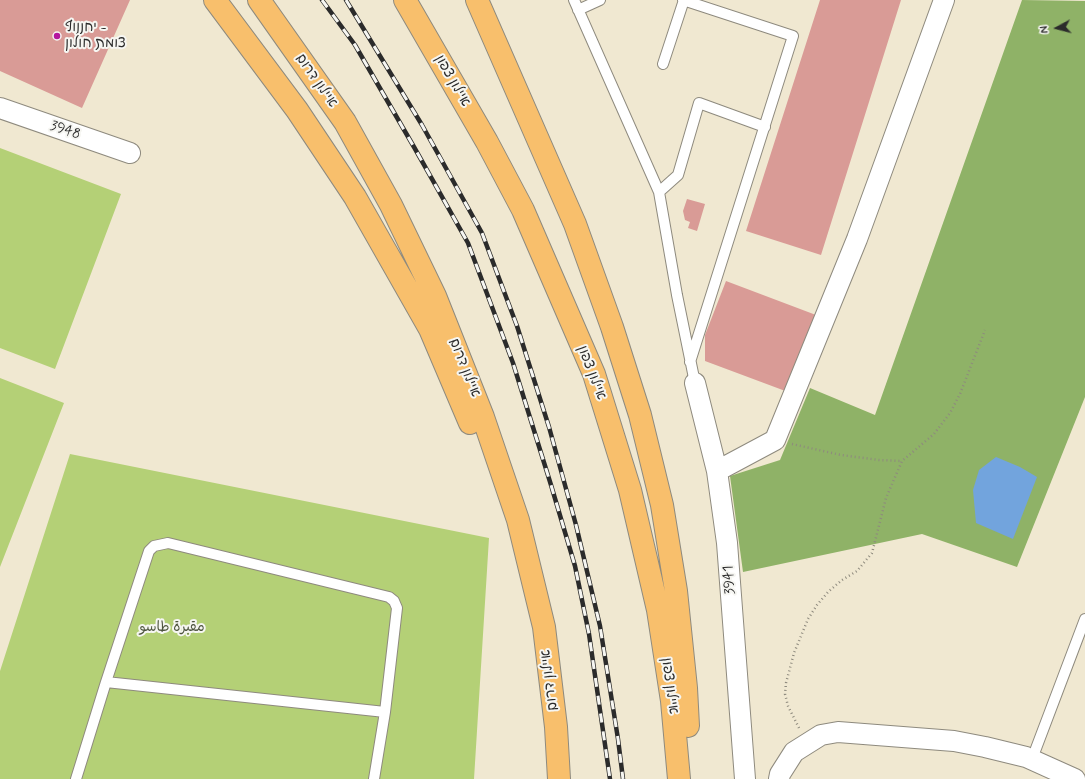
<!DOCTYPE html>
<html>
<head>
<meta charset="utf-8">
<style>
	body { margin:0 }
	#map { position:relative; width:1085px; height:779px; overflow:hidden; background:#f0e8d1; font-family:Mynerve,sans-serif }
	canvas { display:block }
	.north { position:absolute; left:1037px; top:8px; width:40px; height:40px; -webkit-text-stroke:3px #f6f6f2; paint-order:stroke; rotate:263deg; font-size:11px; font-weight:700; line-height:16px; text-align:center; color:#2b2b2b }
	.north::after { content:''; display:block; margin:auto; width:14px; height:18px; background:#2b2b2b; clip-path:polygon(50% 0,100% 100%,50% 72%,0 100%) }
</style>
</head>
<body>
<div id="map">
<canvas width="1085" height="779"></canvas>
<div class="north">N</div>
</div>
<script>
const ctx = document.querySelector('canvas').getContext('2d');
ctx.lineJoin = 'round';
function paint(path, color) { ctx.fillStyle = color; ctx.fill(path, 'evenodd'); }
const toPath = rows => new Path2D(rows.map(r => 'M' + r).join(''));
function trace(path, color, width, dash) { ctx.strokeStyle = color; ctx.lineWidth = width; ctx.lineCap = dash ? 'butt' : 'round'; ctx.setLineDash(dash || []); ctx.stroke(path); }
function drawText(font, color, halo, rows, align = 'center') {
  ctx.font = font + ' Mynerve,"Playpen Sans Arabic","Playpen Sans Hebrew",sans-serif'; ctx.lineWidth = 4; ctx.setLineDash([]); ctx.textBaseline = 'middle'; ctx.strokeStyle = halo; ctx.fillStyle = color; for (const [text, x, y, turn = 0] of rows) {
    ctx.save(); ctx.translate(x, y); ctx.rotate((+turn || 0) * Math.PI / 180); ctx.textAlign = isNaN(turn) ? turn : align; if (halo) ctx.strokeText(text, 0, 0); ctx.fillText(text, 0, 0); ctx.restore();
  }
}
paint(toPath([
	[0,148,121,194,55,369,0,348],
	[0,378,64,403,0,567],
	[70,454,489,538,474,779,0,779,0,671]
]), '#b4d076');
paint(toPath([
	[1022,0,1085,1,1085,397,1017,567,922,534,743,572,730,476,780,460,810,388,875,415]
]), '#8fb267');
paint(toPath([
	[996,457,1020,467,1037,477,1013,539,976,523,973,490,979,470]
]), '#72a4dd');
paint(toPath([
	[0,0,130,0,82,108,0,71],
	[820,0,901,0,821,255,746,231],
	[687,199,705,204,697,231,688,228,690,222,685,220,683,211],
	[726,281,816,315,788,392,705,361,705,335]
]), '#d99b96');
const lane = toPath([
	[574,0,659,192,677,295,695,383],
	[683,0,793,36,690,362],
	[578,10,600,0],
	[663,64,684,0],
	[659,192,678,175,699,103,765,127],
	[106,682,149,551,154,546,168,543,389,597,394,601,397,608,385,712],
	[1032,759,1085,619],
	[76,779,106,682,385,712,374,779]
]);
const street = toPath([
	[0,108,130,153],
	[695,383,717,471,727,543,745,779],
	[717,471,775,440,857,239,944,0],
	[779,779,780,774,794,752,821,735,838,732,954,741,985,747,1026,757,1075,779]
]);
const highway = toPath([
	[215,0,297,110,355,197,430,329,470,423],
	[259,0,345,122,391,205,435,296,483,417,518,520,544,627,556,727,559,779],
	[405,0,487,142,523,210,594,374,630,490,658,610,672,701,679,779],
	[477,0,575,224,612,327,640,415,662,505,676,591,686,688,688,726]
]);
trace(lane, '#8e8a7e', 12);
trace(street, '#8e8a7e', 22);
trace(highway, '#8e8a7e', 24);
trace(toPath([
	[792,444,841,455,879,460,902,461],
	[799,728,788,706,785,694,786,683,794,653,808,619,817,605,828,592,842,580,857,571,872,553,886,498,902,461,934,434,950,413,960,394,985,330]
]), '#8e8a7e', 2.5, [1, 3]);
trace(lane, '#fff', 10);
trace(street, '#fff', 20);
trace(highway, '#f8bf6c', 22);
const rail = toPath([
	[322,0,355,45,414,147,468,243,513,363,551,485,575,566,589,634,610,779],
	[346,0,422,125,482,233,517,326,549,427,576,525,600,626,618,739,623,779]
]);
trace(rail, '#2b2b2b', 4.5);
trace(rail, '#f6f6f2', 3, [9]);
for (const [x, y, r, color] of [
	[57,36,4,"#b5179e"]
]) { const dot = new Path2D(); dot.arc(x, y, r, 0, 2 * Math.PI); ctx.fillStyle = color; ctx.fill(dot); trace(dot, '#f6f6f2', 1.5); }
drawText('14px', '#2b2b2b', '#f6f6f2', [
	["יחננוף -",65,28],
	["צומת חולון",65,44]
], 'left');
drawText('14px', '#2b2b2b', '#f6f6f2', [
	["איילון דרום",316,81,55],
	["איילון צפון",452,81,60],
	["3948",65,131,19],
	["איילון דרום",464,368,68],
	["איילון צפון",591,373,69],
	["3941",730,580,-94],
	["איילון דרום",550,680,-97],
	["איילון צפון",669,686,82]
]);
drawText('14px', '#4d543e', '#f6f6f2', [
	["مقبرة طاسو",172,628]
]);
</script>
</body>
</html>
